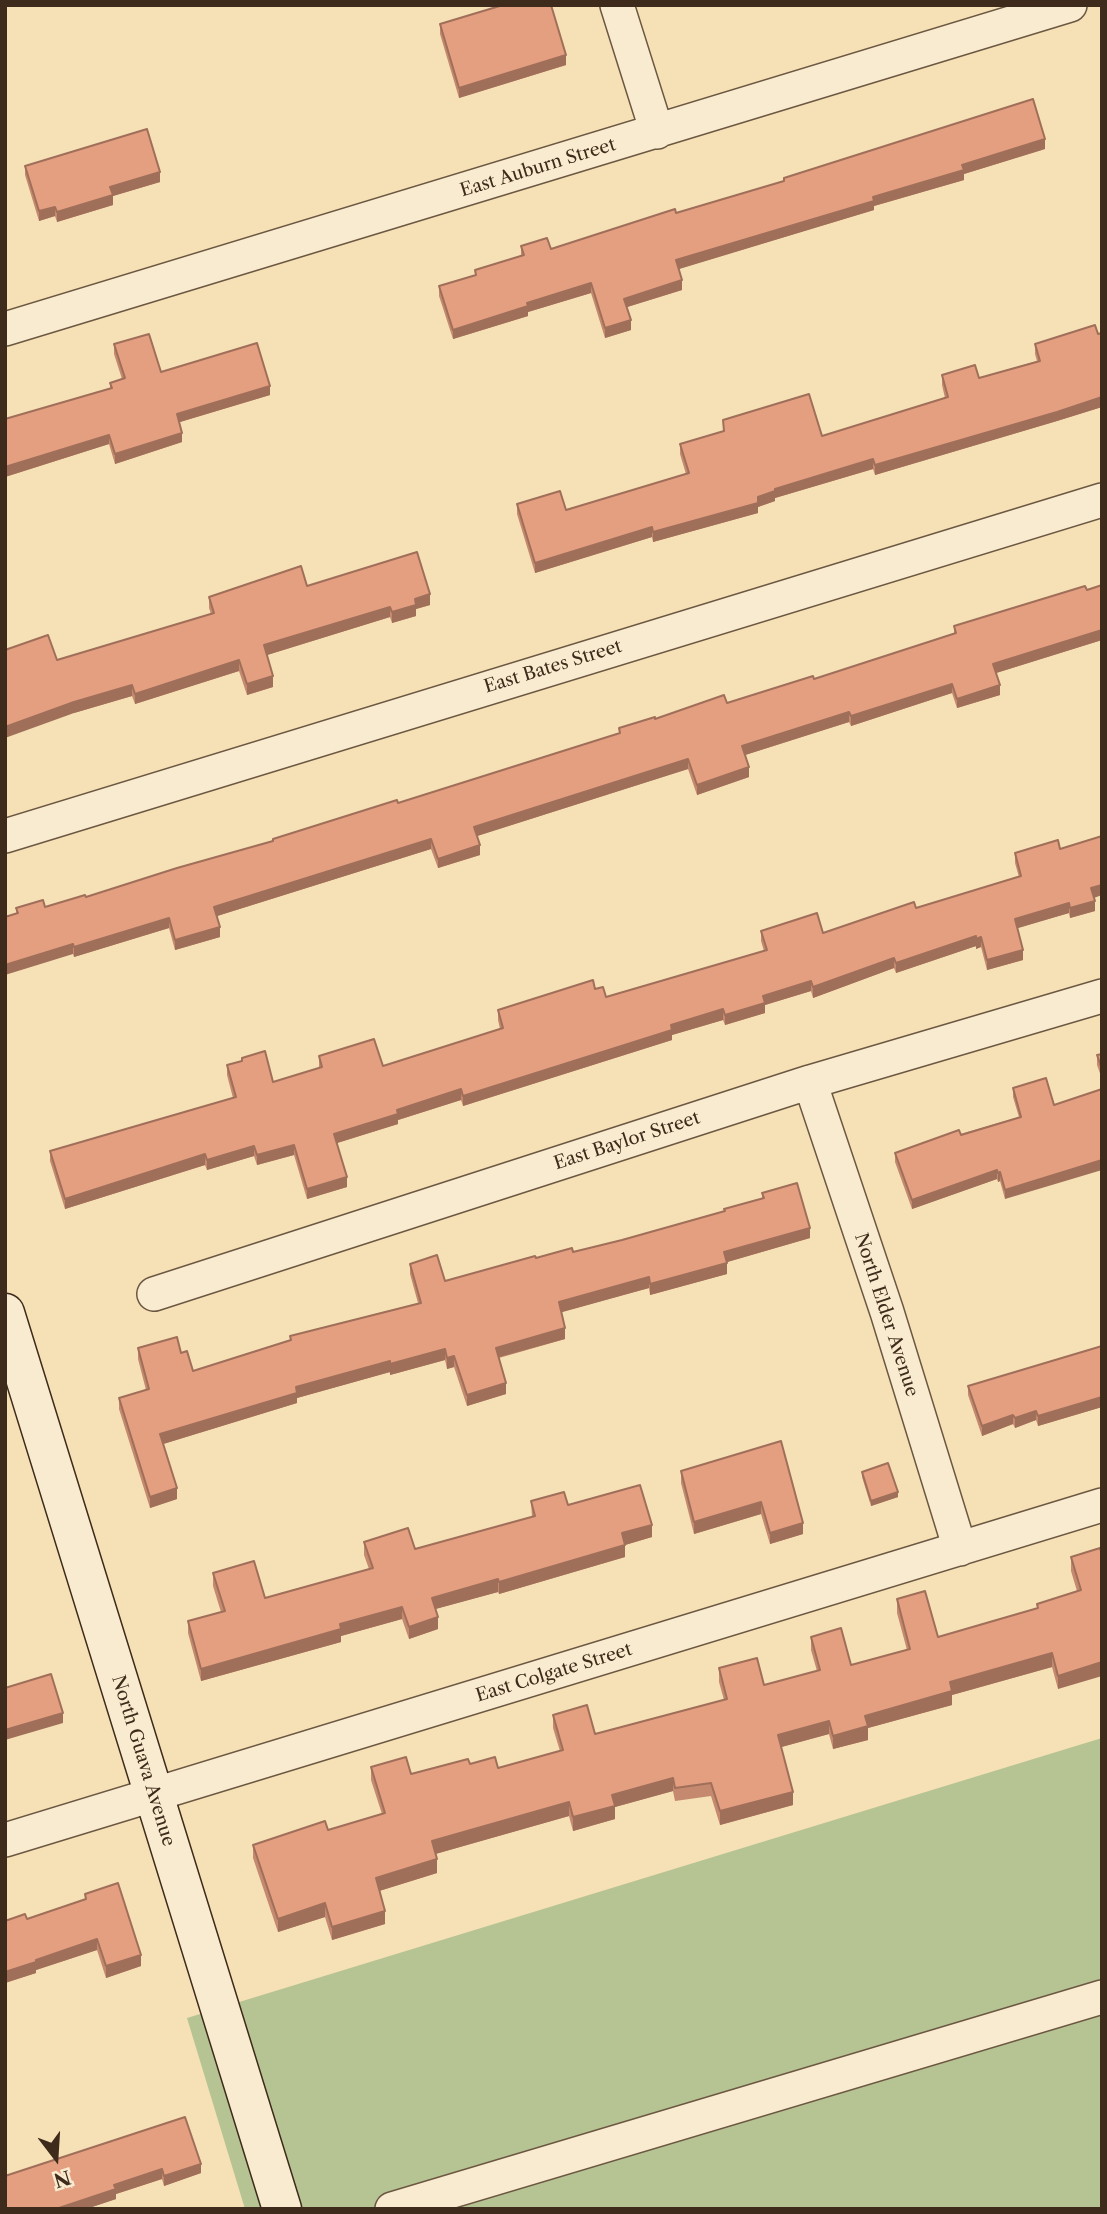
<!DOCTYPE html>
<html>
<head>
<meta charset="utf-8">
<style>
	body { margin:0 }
	#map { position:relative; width:1107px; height:2214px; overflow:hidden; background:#f6e0b6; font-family:"Libre Caslon Text",serif }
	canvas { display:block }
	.frame { position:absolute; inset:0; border:7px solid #3e2b1b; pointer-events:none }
	.north { position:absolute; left:21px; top:2123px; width:70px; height:70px; -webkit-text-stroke:5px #f9ebd0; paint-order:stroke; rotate:163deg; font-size:19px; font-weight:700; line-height:28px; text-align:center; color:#3e2b1b }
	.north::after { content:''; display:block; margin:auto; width:24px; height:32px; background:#3e2b1b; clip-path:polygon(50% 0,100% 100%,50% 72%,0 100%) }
</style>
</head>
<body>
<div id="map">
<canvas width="1107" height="2214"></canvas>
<div class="frame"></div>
<div class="north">N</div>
</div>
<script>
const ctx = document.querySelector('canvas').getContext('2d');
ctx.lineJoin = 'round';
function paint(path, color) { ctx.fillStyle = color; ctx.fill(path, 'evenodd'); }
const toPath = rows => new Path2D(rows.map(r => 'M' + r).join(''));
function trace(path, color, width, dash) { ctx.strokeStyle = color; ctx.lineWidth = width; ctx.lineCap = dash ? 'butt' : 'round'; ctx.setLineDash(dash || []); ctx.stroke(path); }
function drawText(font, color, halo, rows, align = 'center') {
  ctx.font = font + ' "Libre Caslon Text",serif'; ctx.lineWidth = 5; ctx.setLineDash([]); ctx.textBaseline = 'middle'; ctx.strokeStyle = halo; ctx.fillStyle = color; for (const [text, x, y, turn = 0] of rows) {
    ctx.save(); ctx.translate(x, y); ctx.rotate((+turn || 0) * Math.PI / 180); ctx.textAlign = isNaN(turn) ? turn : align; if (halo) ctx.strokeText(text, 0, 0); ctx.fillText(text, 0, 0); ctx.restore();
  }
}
paint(toPath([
	[1102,1738,1102,2209,245,2209,187,2018]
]), '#b6c393');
const street = toPath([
	[617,5,657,132],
	[5,329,1070,5],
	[5,836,1102,500],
	[810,1082,887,1312,960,1549],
	[154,1294,810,1082,1102,996],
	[5,1840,1102,1505],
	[392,2209,1102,1997]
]);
const secondary = toPath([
	[5,1313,282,2209]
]);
trace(street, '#6c5842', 36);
trace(secondary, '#3e2b1b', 41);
trace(street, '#f9ebd0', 33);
trace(secondary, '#f9ebd0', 38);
paint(toPath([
	[440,24,566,65,459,98,440,34],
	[1045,149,964,174,964,180,874,206,874,210,678,269,682,290,627,307,631,330,605,338,591,293,528,312,528,316,453,339,439,296,439,286,475,276,475,270,521,256,521,246,551,249,784,181,784,178],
	[25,166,160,182,113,196,113,205,57,222,55,216,39,221,25,175],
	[1102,333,1102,407,1057,421,875,475,873,469,775,498,775,501,758,507,758,513,653,542,652,537,535,573,517,514,517,504,566,510,686,474,680,454,680,444,723,431,723,420,822,436,945,398,942,385,942,375,979,378,1037,361,1035,354,1035,344],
	[114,344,161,372,270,395,179,422,182,442,115,464,109,444,5,477,5,419,110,388,110,383,122,379,114,354],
	[1102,585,1102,640,996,673,1000,695,957,708,952,693,851,726,849,722,745,755,749,777,697,795,688,769,477,836,480,855,438,868,431,849,217,916,220,937,175,950,169,928,74,957,73,954,16,914,16,908,45,907,86,897,273,841,273,839,398,803,619,734,619,728,655,719,727,703,814,679,954,634,954,626],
	[307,586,430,605,416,609,416,616,392,623,390,617,267,655,273,687,247,695,239,671,135,704,132,696,74,713,57,660,211,614,209,608,209,597],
	[1060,849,1094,898,1095,911,1070,918,1069,913,1017,928,1023,960,987,970,981,947,976,949,976,946,896,973,894,968,813,998,811,991,765,1005,765,1013,725,1025,723,1020,672,1035,672,1040,463,1106,461,1100,398,1120,398,1124,337,1143,347,1187,307,1199,294,1155,257,1165,254,1156,207,1170,205,1165,65,1209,50,1161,50,1151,233,1098,227,1075,227,1065,242,1061,242,1058,273,1082,319,1068,319,1056,383,1066,500,1029,498,1020,498,1010,595,989,606,997,764,951,761,941,761,931,823,933,916,908,1019,877,1015,863,1015,853],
	[1102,1054,1102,1079,1097,1065,1097,1055],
	[1046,1078,1005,1199,1000,1181,998,1182,997,1179,912,1209,895,1162,895,1153,1019,1117,1013,1097,1013,1088],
	[762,1193,810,1238,727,1262,727,1274,650,1295,649,1288,561,1312,565,1339,499,1358,506,1394,467,1406,454,1367,447,1369,445,1360,390,1375,390,1372,297,1398,297,1403,163,1444,177,1499,150,1508,119,1409,119,1398,146,1390,138,1359,138,1348,181,1353,193,1371,290,1340,290,1336,418,1303,410,1274,410,1264,445,1281,536,1258,573,1252,622,1240,724,1212,724,1209,762,1199],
	[1102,1346,1102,1407,1038,1426,1036,1420,1015,1428,1013,1424,982,1436,968,1395,968,1386],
	[781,1441,803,1534,770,1544,761,1514,694,1534,681,1483,681,1471],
	[862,1472,898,1497,871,1506,862,1477],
	[531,1501,568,1505,652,1537,625,1545,625,1557,499,1594,498,1592,435,1609,438,1629,409,1639,402,1619,341,1636,341,1642,201,1681,188,1633,188,1621,221,1612,213,1586,213,1573,265,1598,369,1569,364,1555,364,1542,415,1549,532,1517],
	[1100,1548,1058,1689,1052,1667,952,1695,952,1705,868,1728,868,1740,833,1749,829,1734,781,1747,793,1805,720,1825,711,1796,675,1801,673,1791,615,1807,615,1819,573,1831,569,1816,435,1854,437,1873,379,1891,385,1924,332,1940,325,1917,278,1932,253,1858,253,1845,328,1830,382,1814,371,1780,371,1767,411,1774,470,1764,498,1768,560,1751,553,1728,553,1715,595,1734,724,1700,719,1682,719,1668,764,1685,817,1671,811,1650,811,1637,851,1665,907,1650,897,1613,897,1599,938,1637,1037,1609,1037,1604,1077,1591,1071,1571,1071,1557],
	[85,1894,141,1966,106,1978,97,1950,36,1970,36,1973,5,1983,5,1921,27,1919,85,1899],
	[185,2117,201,2173,164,2186,162,2179,116,2194,116,2199,86,2209]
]), '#c4896e');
paint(toPath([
	[566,55,566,65,459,98,459,88],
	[1045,139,1045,149,964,174,964,180,874,206,874,210,676,270,676,260,873,197,962,165],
	[160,172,160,182,113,196,113,205,57,222,57,212,110,187],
	[55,207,55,216,39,221,39,211],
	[682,280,682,290,624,308,624,299],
	[591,283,591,293,528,312,528,316,453,339,453,330,527,303],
	[631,320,631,330,605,338,605,328],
	[270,386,270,395,177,423,177,414],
	[1102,397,1102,407,1057,421,875,475,875,465],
	[182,433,182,442,115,464,115,454],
	[109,435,109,444,5,477,5,467],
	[873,459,873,469,775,498,775,501,758,507,758,513,653,542,653,532,758,497,775,489],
	[652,527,652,537,535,573,535,563],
	[430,594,430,605,416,609,416,616,392,623,392,612,415,599],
	[390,607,390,617,264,656,264,645],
	[1102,630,1102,640,993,674,993,664],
	[239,660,239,671,135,704,135,694],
	[273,676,273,687,247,695,247,684],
	[952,684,952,693,851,726,851,716],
	[132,685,132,696,74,713,5,738,5,727,74,702],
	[1000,685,1000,695,957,708,957,699],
	[849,712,849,722,742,756,742,746],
	[688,759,688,769,474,837,474,827],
	[749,767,749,777,697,795,697,785],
	[431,839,431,849,214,917,214,907],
	[480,845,480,855,438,868,438,859],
	[1102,885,1102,895,1091,899,1091,888],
	[1095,901,1095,911,1070,918,1070,908],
	[1069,903,1069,913,1015,929,1015,919],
	[169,918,169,928,74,957,74,947],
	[220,927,220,937,175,950,175,940],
	[976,936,976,946,896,973,896,963],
	[981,937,981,947,976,949,976,939],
	[73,944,73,954,5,975,5,965],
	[1023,950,1023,960,987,970,987,960],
	[894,958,894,968,813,998,813,987],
	[811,981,811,991,765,1005,765,1013,725,1025,725,1015,763,996],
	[723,1009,723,1020,672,1035,672,1040,463,1106,463,1096,671,1025],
	[461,1089,461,1100,398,1120,398,1124,334,1144,334,1134,397,1110],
	[294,1145,294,1155,257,1165,257,1155],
	[254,1146,254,1156,207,1170,207,1160],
	[205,1154,205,1165,65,1209,65,1199],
	[1102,1160,1102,1170,1005,1199,1005,1190],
	[997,1170,997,1179,912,1209,912,1200],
	[1000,1172,1000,1181,998,1182,998,1173],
	[347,1177,347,1187,307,1199,307,1189],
	[810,1228,810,1238,724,1263,724,1252],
	[727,1263,727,1274,650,1295,650,1284],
	[649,1277,649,1288,559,1313,559,1302],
	[565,1328,565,1339,496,1358,496,1348],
	[445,1349,445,1360,390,1375,390,1364],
	[454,1356,454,1367,447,1369,447,1358],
	[390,1361,390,1372,297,1398,297,1403,160,1445,160,1434,296,1387],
	[506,1383,506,1394,467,1406,467,1395],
	[1102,1397,1102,1407,1038,1426,1038,1416],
	[1036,1411,1036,1420,1015,1428,1015,1418],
	[1013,1415,1013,1424,982,1436,982,1426],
	[177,1488,177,1499,150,1508,150,1497],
	[898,1492,898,1497,871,1506,871,1501],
	[761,1502,761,1514,694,1534,694,1522],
	[803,1523,803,1534,770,1544,770,1533],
	[652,1525,652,1537,625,1545,625,1557,499,1594,499,1582,622,1533],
	[498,1579,498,1592,432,1610,432,1598],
	[402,1607,402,1619,341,1636,341,1642,201,1681,201,1669,340,1624],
	[438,1617,438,1629,409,1639,409,1627],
	[1052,1653,1052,1667,952,1695,952,1705,868,1728,868,1740,833,1749,833,1736,865,1716,950,1682],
	[1102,1662,1102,1676,1058,1689,1058,1676],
	[63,1713,63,1723,5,1740,5,1730],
	[829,1721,829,1734,778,1748,778,1735],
	[673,1778,673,1791,615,1807,615,1819,573,1831,573,1817,612,1795],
	[793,1792,793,1805,720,1825,720,1811],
	[569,1802,569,1816,432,1855,432,1841],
	[437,1859,437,1873,376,1892,376,1878],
	[325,1903,325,1917,278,1932,278,1919],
	[385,1911,385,1924,332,1940,332,1927],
	[97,1939,97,1950,36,1970,36,1973,5,1983,5,1972,36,1960],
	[141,1955,141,1966,106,1978,106,1966],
	[201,2164,201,2173,164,2186,164,2176],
	[162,2169,162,2179,116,2194,116,2199,86,2209,56,2209,114,2185]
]), '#a06f5a');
const building = toPath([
	[503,5,551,5,566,55,459,88,440,24,503,5],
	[1033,99,1045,139,962,165,964,170,873,197,874,201,676,260,682,280,624,299,631,320,605,328,591,283,527,303,528,306,453,330,439,286,476,275,475,270,524,255,521,246,547,238,551,249,675,209,676,213,784,181,784,178,1033,99],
	[147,129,160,172,110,187,113,195,57,212,55,207,39,211,25,166,147,129],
	[1095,325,1098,334,1102,333,1102,397,1057,412,875,465,873,459,775,489,775,491,758,497,758,503,653,532,652,527,535,563,517,504,560,491,566,510,689,473,680,444,724,431,723,420,809,394,822,436,948,397,942,375,975,365,979,378,1040,361,1035,344,1095,325],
	[149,334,161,372,257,343,270,386,177,414,182,433,115,454,109,435,5,467,5,419,112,388,110,383,125,378,114,344,149,334],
	[417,552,430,594,415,599,416,605,392,612,390,607,264,645,273,676,247,684,239,660,135,694,132,685,74,702,5,727,5,650,48,635,57,660,214,613,209,597,301,566,307,586,417,552],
	[1102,585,1102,630,993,664,1000,685,957,699,952,684,851,716,849,712,742,746,749,767,697,785,688,759,474,827,480,845,438,859,431,839,214,907,220,927,175,940,169,918,74,947,73,944,5,965,5,917,18,913,16,908,43,900,45,907,85,895,86,897,177,868,273,841,273,839,397,800,398,803,620,733,619,728,655,717,655,719,724,695,727,703,813,676,814,679,956,633,954,626,1085,586,1087,590,1102,585],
	[1102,836,1102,885,1091,888,1095,901,1070,908,1069,903,1015,919,1023,950,987,960,981,937,976,939,976,936,896,963,894,958,813,987,811,981,763,996,765,1003,725,1015,723,1009,671,1025,672,1030,463,1096,461,1089,397,1110,398,1114,334,1134,347,1177,307,1189,294,1145,257,1155,254,1146,207,1160,205,1154,65,1199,50,1151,236,1097,227,1065,242,1061,242,1058,265,1051,273,1082,322,1067,319,1056,374,1039,383,1066,503,1028,498,1010,593,980,595,989,603,987,606,997,767,950,761,931,817,913,823,933,914,902,916,908,1021,876,1015,853,1058,840,1060,849,1102,836],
	[1102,1054,1102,1069,1097,1055,1102,1054],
	[1046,1078,1054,1105,1102,1089,1102,1160,1005,1190,1000,1172,998,1173,997,1170,912,1200,895,1153,959,1130,961,1135,1021,1117,1013,1088,1046,1078],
	[797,1183,810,1228,724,1252,727,1263,650,1284,649,1277,559,1302,565,1328,496,1348,506,1383,467,1395,454,1356,447,1358,445,1349,390,1364,390,1361,296,1387,297,1393,160,1434,177,1488,150,1497,119,1398,149,1389,138,1348,177,1337,181,1353,187,1351,193,1371,291,1340,290,1336,421,1303,410,1264,437,1255,445,1281,535,1256,536,1258,572,1248,573,1252,622,1240,725,1211,724,1209,764,1198,762,1193,797,1183],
	[1102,1346,1102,1397,1038,1416,1036,1411,1015,1418,1013,1415,982,1426,968,1386,1102,1346],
	[781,1441,803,1523,770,1533,761,1502,694,1522,681,1471,781,1441],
	[888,1463,898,1492,871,1501,862,1472,888,1463],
	[640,1485,652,1525,622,1533,625,1545,499,1582,498,1579,432,1598,438,1617,409,1627,402,1607,340,1624,341,1629,201,1669,188,1621,225,1611,213,1573,254,1561,265,1598,373,1568,364,1542,408,1528,415,1549,535,1516,531,1501,564,1492,568,1505,640,1485],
	[1100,1548,1102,1555,1102,1662,1058,1676,1052,1653,950,1682,952,1691,865,1716,868,1726,833,1736,829,1721,778,1735,793,1792,720,1811,711,1783,675,1788,673,1778,612,1795,615,1806,573,1817,569,1802,432,1841,437,1859,376,1878,385,1911,332,1927,325,1903,278,1919,253,1845,325,1821,328,1830,385,1813,371,1767,406,1757,411,1774,468,1759,470,1764,495,1757,498,1768,563,1750,553,1715,587,1705,595,1734,727,1699,719,1668,757,1658,764,1685,820,1670,811,1637,841,1628,851,1665,910,1649,897,1599,925,1591,938,1637,1038,1608,1037,1604,1081,1590,1071,1557,1100,1548],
	[51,1674,63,1713,5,1730,5,1688,51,1674],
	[118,1883,141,1955,106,1966,97,1939,36,1960,36,1962,5,1972,5,1921,25,1914,27,1919,86,1899,85,1894,118,1883],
	[185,2117,201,2164,164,2176,162,2169,114,2185,116,2189,56,2209,5,2209,5,2176,185,2117]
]);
paint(building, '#e49f80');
trace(building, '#a06f5a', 2);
drawText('18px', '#3e2b1b', '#f9ebd0', [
	["East Auburn Street",538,168,-17],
	["East Bates Street",553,667,-17],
	["East Baylor Street",627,1141,-18],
	["North Elder Avenue",886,1315,72],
	["East Colgate Street",554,1673,-17],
	["North Guava Avenue",143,1761,73]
]);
</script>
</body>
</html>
